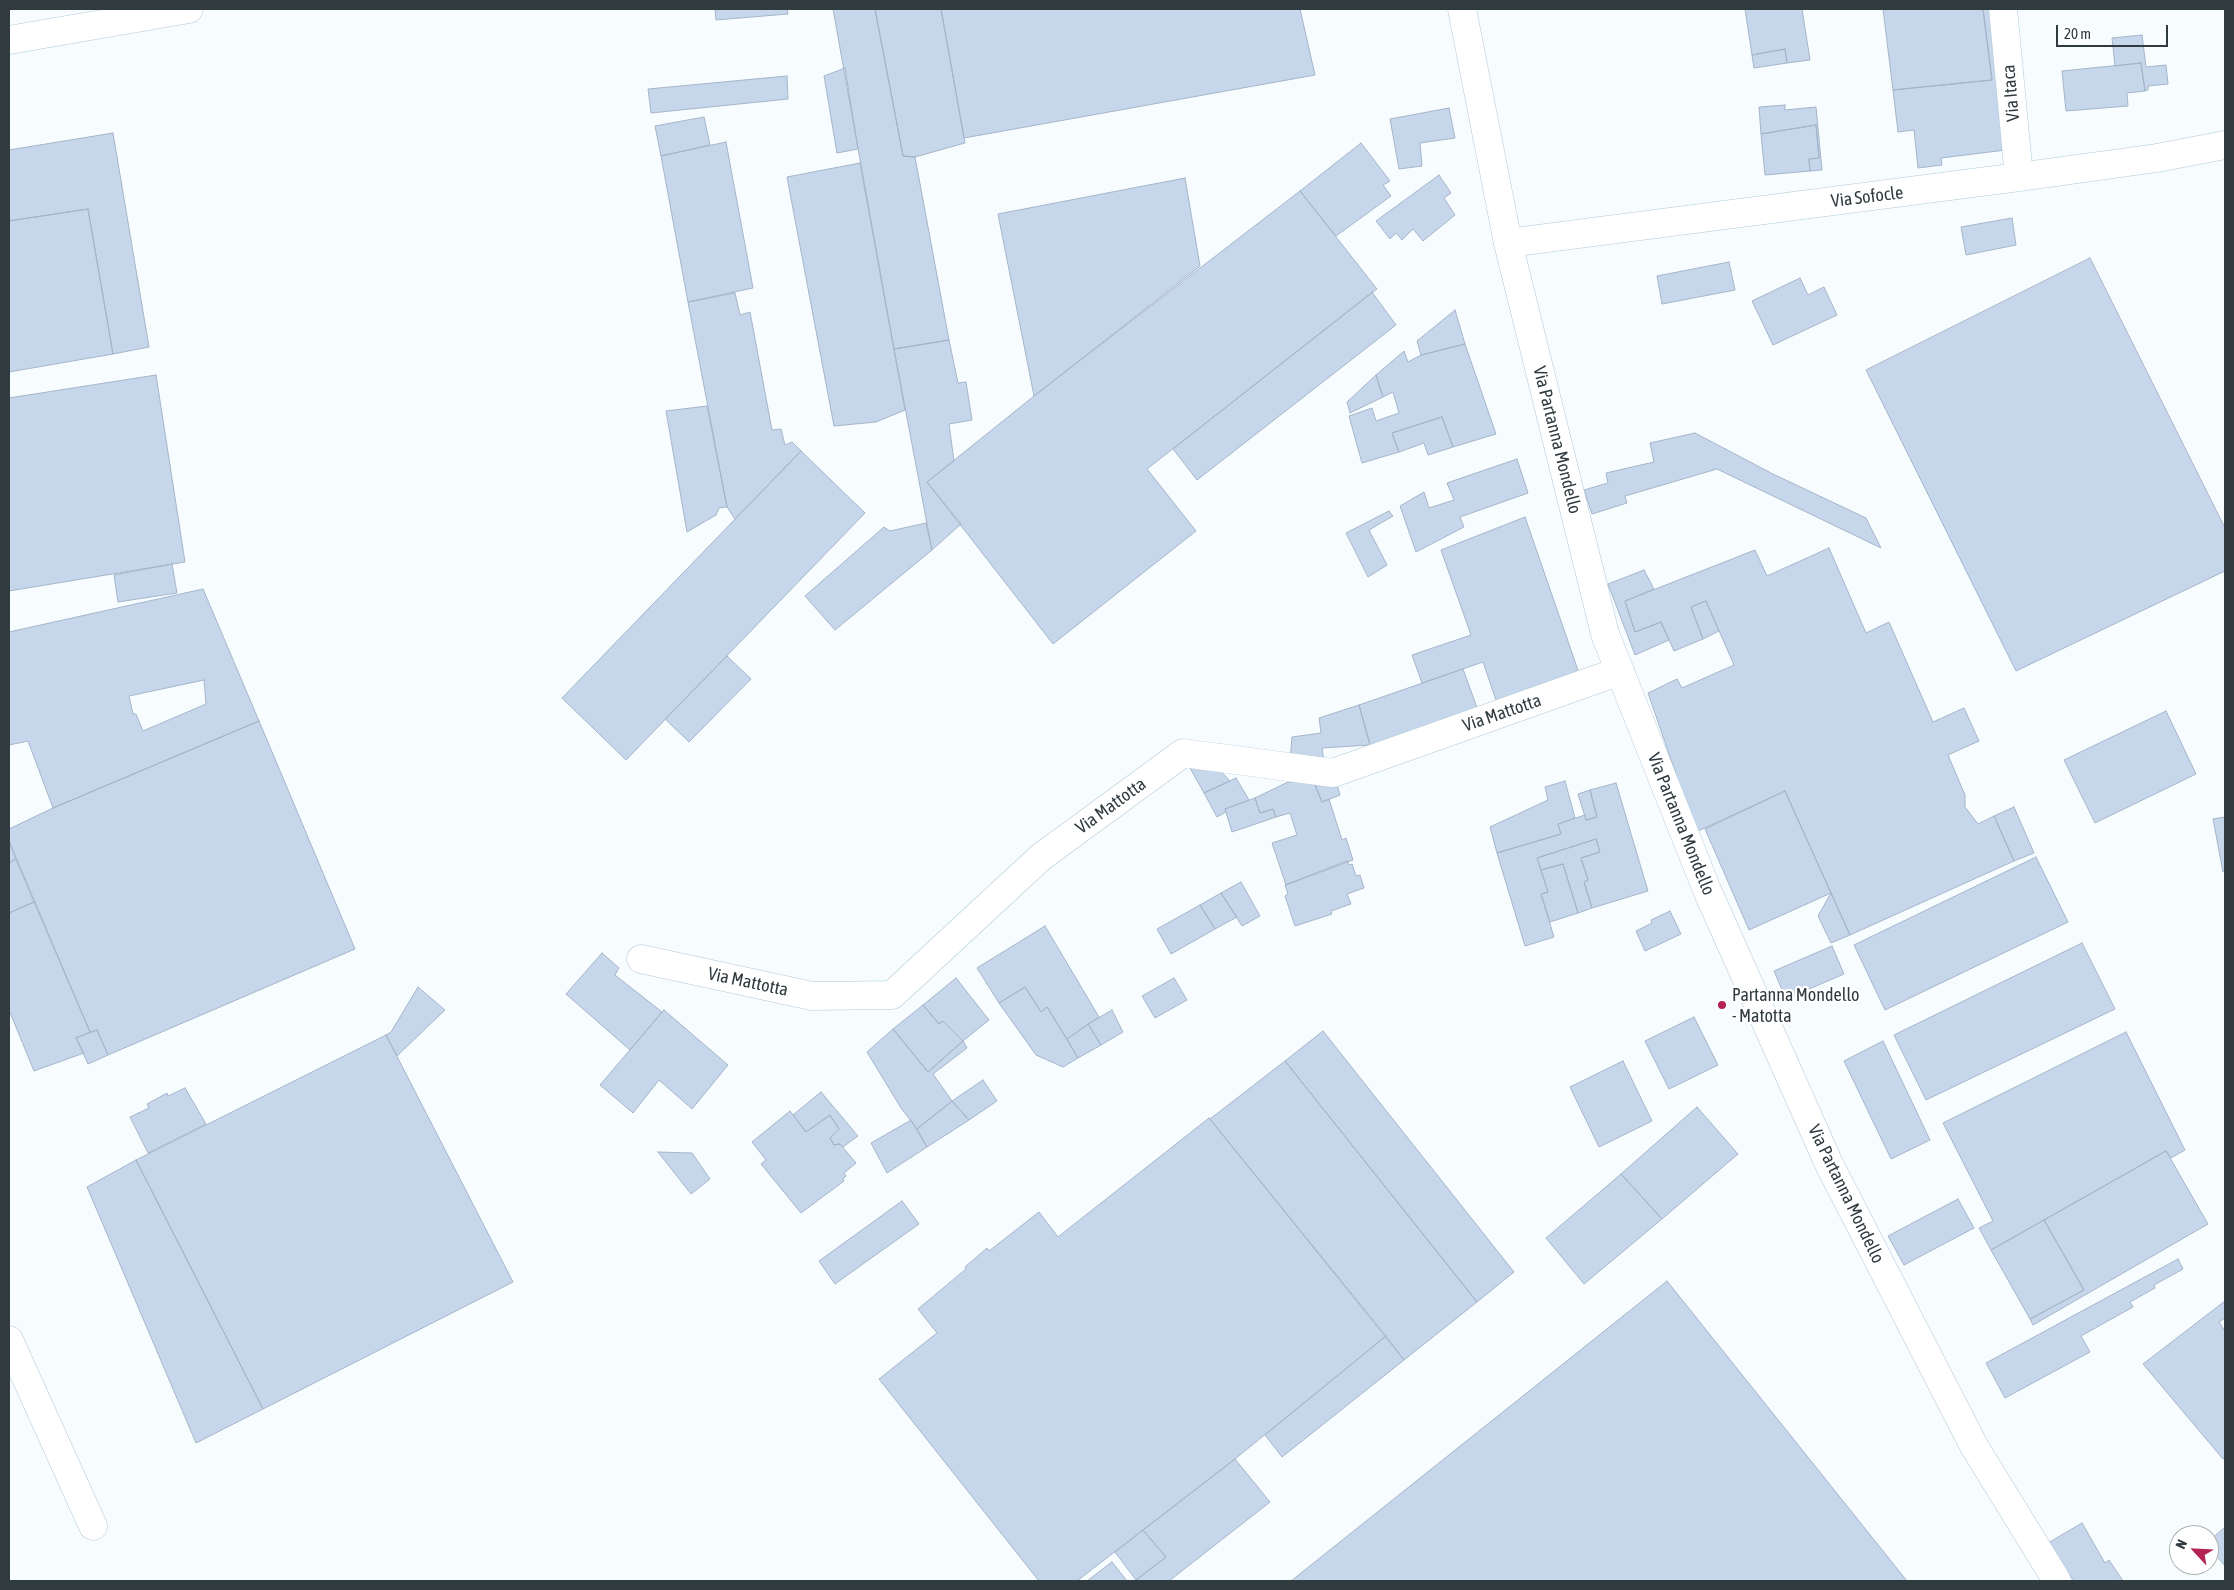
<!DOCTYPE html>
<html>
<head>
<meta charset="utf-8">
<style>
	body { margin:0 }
	#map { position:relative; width:2234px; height:1590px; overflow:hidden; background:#f7fcff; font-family:"Asap Condensed",sans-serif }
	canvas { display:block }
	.frame { position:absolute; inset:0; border:10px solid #303b40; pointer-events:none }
	.north { position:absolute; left:2169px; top:1525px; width:50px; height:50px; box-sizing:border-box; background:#fff; border:1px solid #acb1b3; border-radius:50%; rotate:295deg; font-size:14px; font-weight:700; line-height:20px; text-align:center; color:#303b40 }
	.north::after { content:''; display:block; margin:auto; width:18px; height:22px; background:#b32353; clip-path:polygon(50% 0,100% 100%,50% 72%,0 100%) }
	.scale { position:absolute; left:2056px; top:25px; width:112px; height:22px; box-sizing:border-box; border:2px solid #303b40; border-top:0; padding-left:6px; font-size:15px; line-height:18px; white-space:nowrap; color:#303b40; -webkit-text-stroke:4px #fff; paint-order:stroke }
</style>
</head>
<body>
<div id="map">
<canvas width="2234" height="1590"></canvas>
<div class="frame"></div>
<div class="north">N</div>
<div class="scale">20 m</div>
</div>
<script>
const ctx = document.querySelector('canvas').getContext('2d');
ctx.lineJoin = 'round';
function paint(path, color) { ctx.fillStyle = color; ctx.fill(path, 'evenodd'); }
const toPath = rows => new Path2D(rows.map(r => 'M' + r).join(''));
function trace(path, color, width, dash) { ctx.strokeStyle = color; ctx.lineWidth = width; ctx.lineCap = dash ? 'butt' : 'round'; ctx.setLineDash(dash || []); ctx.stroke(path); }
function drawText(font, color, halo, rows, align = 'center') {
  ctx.font = font + ' "Asap Condensed",sans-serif'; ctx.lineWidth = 4.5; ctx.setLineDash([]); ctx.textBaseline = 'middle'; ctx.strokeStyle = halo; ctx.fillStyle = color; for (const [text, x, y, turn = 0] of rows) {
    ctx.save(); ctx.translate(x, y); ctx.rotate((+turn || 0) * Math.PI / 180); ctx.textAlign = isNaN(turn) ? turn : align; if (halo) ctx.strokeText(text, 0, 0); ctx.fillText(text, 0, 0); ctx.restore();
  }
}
const building = toPath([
	[715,9,787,9,788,14,716,20,715,9],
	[833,9,875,9,903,156,915,157,949,340,894,349,833,9],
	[875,9,941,9,965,143,915,157,903,156,875,9],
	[941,9,1300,9,1315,75,964,138,941,9],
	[1745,9,1802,9,1810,60,1787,63,1785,49,1752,55,1745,9],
	[1883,9,1983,9,1992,80,1893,90,1883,9],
	[1983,9,1997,9,2014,149,1941,158,1942,165,1918,168,1914,130,1898,132,1893,90,1992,80,1983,9],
	[2142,35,2146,67,2166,65,2168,84,2148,86,2148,90,2145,91,2141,63,2115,66,2112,38,2142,35],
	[1785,49,1787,63,1754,68,1752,55,1785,49],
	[2141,63,2145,91,2127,93,2128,106,2066,111,2062,71,2141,63],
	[845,68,858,149,837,153,824,76,845,68],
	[787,76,788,99,651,113,648,89,787,76],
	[1785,105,1785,110,1816,107,1822,170,1810,171,1809,159,1819,158,1816,125,1761,134,1759,107,1785,105],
	[1449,108,1455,138,1420,143,1422,166,1399,169,1390,119,1449,108],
	[704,117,710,145,661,156,655,126,704,117],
	[1816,125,1819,158,1809,159,1810,171,1765,175,1761,134,1816,125],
	[113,133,149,347,113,354,88,209,9,221,9,150,113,133],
	[726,142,753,288,688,302,661,156,726,142],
	[1361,143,1390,181,1383,185,1391,196,1336,236,1300,191,1361,143],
	[860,163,905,410,876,422,834,426,787,177,860,163],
	[1439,175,1451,193,1444,198,1455,215,1423,241,1413,229,1402,240,1396,233,1390,239,1376,221,1439,175],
	[1185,178,1200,266,1034,396,998,214,1185,178],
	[1300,191,1377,289,1147,469,1196,531,1053,644,927,482,1034,396,1300,191],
	[88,209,113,354,9,372,9,221,88,209],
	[2012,218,2016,245,1966,255,1961,227,2012,218],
	[2090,258,2225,528,2225,571,2016,671,1866,370,2090,258],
	[1729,262,1735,290,1662,304,1657,276,1729,262],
	[1800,278,1808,295,1824,287,1837,315,1773,345,1752,301,1800,278],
	[1372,292,1396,325,1197,480,1173,449,1372,292],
	[735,293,740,315,750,312,772,430,781,429,785,445,792,442,801,451,735,519,727,507,688,302,735,293],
	[1455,310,1465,344,1421,355,1417,341,1455,310],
	[949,340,958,383,966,382,972,420,949,424,954,461,927,482,961,524,932,550,894,349,949,340],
	[1465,344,1496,434,1453,447,1442,417,1392,433,1399,452,1362,463,1349,416,1372,408,1376,421,1399,413,1393,392,1383,397,1376,375,1404,351,1408,362,1421,355,1465,344],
	[156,375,185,562,9,591,9,398,156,375],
	[1376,375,1383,397,1350,413,1347,402,1376,375],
	[707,406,727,507,719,508,716,515,687,532,666,411,707,406],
	[1442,417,1453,447,1428,455,1424,443,1399,452,1392,433,1442,417],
	[1695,433,1773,474,1866,518,1881,548,1717,469,1625,496,1627,503,1592,514,1584,490,1608,483,1606,473,1654,462,1650,443,1695,433],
	[801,451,865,513,626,760,562,698,801,451],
	[1517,459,1528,493,1460,517,1464,527,1416,552,1400,506,1424,492,1429,508,1454,500,1447,483,1517,459],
	[1389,511,1393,516,1369,530,1387,565,1368,577,1346,533,1389,511],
	[1525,517,1580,676,1498,706,1483,662,1422,683,1412,655,1471,635,1441,550,1525,517],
	[926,523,932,550,835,630,805,596,884,527,890,531,926,523],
	[1829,548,1866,633,1889,622,1933,722,1964,708,1979,741,1948,755,1965,795,1965,807,1978,824,1994,816,2014,861,1850,935,1785,791,1696,832,1648,693,1677,679,1682,688,1734,665,1706,601,1691,607,1703,639,1674,651,1661,622,1635,632,1625,601,1755,550,1767,576,1829,548],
	[172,564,177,593,118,602,114,575,172,564],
	[1644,570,1654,589,1625,601,1635,632,1661,622,1669,640,1635,655,1608,584,1644,570],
	[203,589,259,721,53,808,28,741,9,745,9,632,203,589],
	[204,680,206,704,143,731,136,714,133,714,129,696,204,680],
	[1706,601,1719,631,1703,639,1691,607,1706,601],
	[727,656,751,679,689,742,665,719,727,656],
	[1463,669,1479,713,1372,752,1359,705,1463,669],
	[1359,705,1370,745,1322,748,1324,761,1290,762,1292,737,1321,733,1319,718,1359,705],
	[2166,711,2196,774,2095,823,2064,760,2166,711],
	[259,721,355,949,108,1055,97,1030,90,1032,9,841,9,829,53,808,259,721],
	[1214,764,1230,781,1204,793,1190,768,1214,764],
	[1236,778,1249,800,1225,809,1226,812,1217,817,1204,793,1236,778],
	[1335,778,1340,795,1322,802,1313,780,1335,778],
	[1313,780,1322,802,1329,799,1342,840,1346,838,1353,860,1286,885,1272,843,1297,835,1290,813,1276,817,1273,809,1260,813,1255,798,1288,782,1313,780],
	[1565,781,1575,818,1558,824,1561,834,1497,853,1490,827,1548,800,1545,787,1565,781],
	[1616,783,1648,891,1592,908,1584,882,1588,880,1581,858,1600,852,1596,839,1537,858,1548,892,1541,894,1554,937,1525,946,1497,853,1561,834,1558,824,1585,815,1586,820,1597,817,1590,790,1616,783],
	[1590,790,1597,817,1586,820,1578,794,1590,790],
	[1785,791,1831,893,1749,930,1705,829,1785,791],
	[1255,798,1260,813,1273,809,1276,817,1232,832,1225,809,1255,798],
	[2014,807,2034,853,2014,861,1994,816,2014,807],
	[2225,817,2225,871,2223,872,2213,819,2225,817],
	[1596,839,1600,852,1581,858,1588,880,1584,882,1592,908,1578,913,1563,864,1541,870,1537,858,1596,839],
	[9,841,16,859,9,863,9,841],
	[2036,857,2068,922,1885,1010,1854,945,2036,857],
	[16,859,34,902,9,913,9,863,16,859],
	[1347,861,1349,865,1352,864,1356,876,1360,875,1364,888,1347,894,1351,904,1331,911,1332,914,1295,926,1285,896,1288,894,1285,885,1347,861],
	[1563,864,1578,913,1550,922,1541,894,1548,892,1541,870,1563,864],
	[1241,882,1260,916,1242,926,1221,893,1241,882],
	[1221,893,1237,917,1215,929,1200,905,1221,893],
	[1831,893,1850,935,1831,943,1818,916,1831,893],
	[34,902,90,1032,76,1038,84,1053,34,1071,9,1010,9,913,34,902],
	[1200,905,1215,929,1171,954,1157,929,1200,905],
	[1670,911,1681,934,1645,951,1636,931,1652,923,1651,920,1670,911],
	[1045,926,1099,1017,1067,1039,1047,1007,1041,1012,1025,987,999,1003,977,968,1045,926],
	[2082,943,2115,1009,1926,1100,1894,1035,2082,943],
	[1832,946,1844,974,1786,999,1774,971,1832,946],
	[602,953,619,968,615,975,662,1012,630,1050,566,994,602,953],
	[956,978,989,1020,963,1041,943,1021,939,1024,923,1005,956,978],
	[1174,978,1187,1000,1155,1018,1142,996,1174,978],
	[418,987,445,1010,397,1056,386,1035,391,1032,418,987],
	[1025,987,1041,1012,1047,1007,1078,1058,1063,1067,1036,1055,999,1003,1025,987],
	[923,1005,939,1024,943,1021,963,1041,928,1072,893,1029,923,1005],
	[664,1010,728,1065,692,1109,659,1080,633,1113,600,1085,664,1010],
	[1112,1010,1123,1032,1101,1045,1088,1024,1112,1010],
	[1694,1017,1718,1065,1669,1089,1645,1041,1694,1017],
	[1088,1024,1101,1045,1078,1058,1067,1039,1088,1024],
	[893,1029,928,1072,963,1041,967,1048,933,1074,952,1101,917,1129,901,1108,867,1052,893,1029],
	[97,1030,108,1055,88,1064,76,1038,97,1030],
	[1323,1031,1514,1272,1477,1302,1285,1061,1323,1031],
	[2126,1032,2185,1150,2171,1158,2166,1151,1991,1250,1979,1228,1993,1221,1943,1123,2126,1032],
	[386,1035,513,1282,263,1409,136,1160,386,1035],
	[1883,1041,1930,1140,1891,1159,1844,1061,1883,1041],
	[1285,1061,1477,1302,1404,1360,1210,1119,1285,1061],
	[1623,1061,1652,1121,1599,1147,1570,1087,1623,1061],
	[983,1080,997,1101,969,1120,952,1101,983,1080],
	[185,1088,206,1124,148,1153,130,1117,149,1108,147,1104,167,1093,168,1096,185,1088],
	[821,1092,858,1136,843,1147,840,1144,834,1145,830,1138,839,1129,830,1115,806,1132,793,1115,821,1092],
	[952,1101,969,1120,927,1147,917,1129,952,1101],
	[1697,1107,1738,1154,1662,1219,1621,1174,1697,1107],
	[790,1111,806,1132,830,1115,839,1129,830,1138,834,1145,840,1144,856,1163,844,1173,846,1176,843,1179,844,1181,801,1213,761,1164,766,1160,752,1142,790,1111],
	[1209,1118,1386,1336,1235,1459,1077,1581,1039,1581,879,1379,937,1333,918,1309,966,1269,965,1267,987,1248,989,1251,1039,1212,1058,1237,1209,1118],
	[911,1120,927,1147,887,1173,871,1143,911,1120],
	[2166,1151,2208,1224,2033,1325,2030,1319,2084,1290,2044,1220,2166,1151],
	[658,1152,692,1153,710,1179,691,1194,658,1152],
	[136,1160,263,1409,196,1443,87,1187,136,1160],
	[1621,1174,1662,1219,1584,1284,1546,1238,1621,1174],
	[1958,1199,1974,1228,1904,1265,1888,1236,1958,1199],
	[902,1201,919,1224,835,1284,819,1261,902,1201],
	[2044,1220,2084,1290,2030,1319,1991,1250,2044,1220],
	[2178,1259,2183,1269,2154,1285,2155,1288,2130,1302,2133,1307,2081,1336,2090,1352,2005,1398,1986,1363,2178,1259],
	[1667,1281,1907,1581,1291,1581,1667,1281],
	[2225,1301,2225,1457,2223,1459,2143,1364,2225,1301],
	[2225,1318,2225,1331,2219,1322,2225,1318],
	[1386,1336,1404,1360,1282,1457,1265,1435,1386,1336],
	[1235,1459,1270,1502,1169,1581,1138,1581,1136,1580,1166,1557,1143,1530,1235,1459],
	[2082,1523,2105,1563,2109,1560,2123,1581,2074,1581,2048,1543,2082,1523],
	[2225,1527,2225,1566,2209,1548,2209,1541,2225,1527],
	[1143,1530,1166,1557,1136,1580,1115,1552,1143,1530],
	[1112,1562,1127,1581,1087,1581,1112,1562]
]);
paint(building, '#c6d6eb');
trace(building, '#a5b5c9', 1);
const minor = toPath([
	[2003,9,2019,177],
	[9,40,189,9],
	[1508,243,2019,177,2157,158,2225,145],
	[641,959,812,996,892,995,1041,857,1183,753,1333,773,1620,671],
	[9,1340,93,1526]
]);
const major = toPath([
	[1462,9,1508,243,1605,634,1707,890,1829,1164,1974,1446,2057,1581]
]);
trace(minor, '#afcad7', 29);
trace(major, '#afcad7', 29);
trace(minor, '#fff', 28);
trace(major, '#fff', 28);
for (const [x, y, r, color] of [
	[1722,1005,5,"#b32353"]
]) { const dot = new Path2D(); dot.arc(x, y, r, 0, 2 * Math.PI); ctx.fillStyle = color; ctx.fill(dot); trace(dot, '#fff', 2); }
drawText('18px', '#303b40', '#fff', [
	["Via Itaca",2011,93,-95],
	["Via Sofocle",1867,197,-7],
	["Via Partanna Mondello",1557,440,76],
	["Via Mattotta",1502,713,-19],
	["Via Mattotta",1111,806,-36],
	["Via Partanna Mondello",1681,824,68],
	["Via Mattotta",748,982,12],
	["Via Partanna Mondello",1846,1194,64]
]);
drawText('18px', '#303b40', '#fff', [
	["Partanna Mondello",1732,995],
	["- Matotta",1732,1016]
], 'left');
</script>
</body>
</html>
